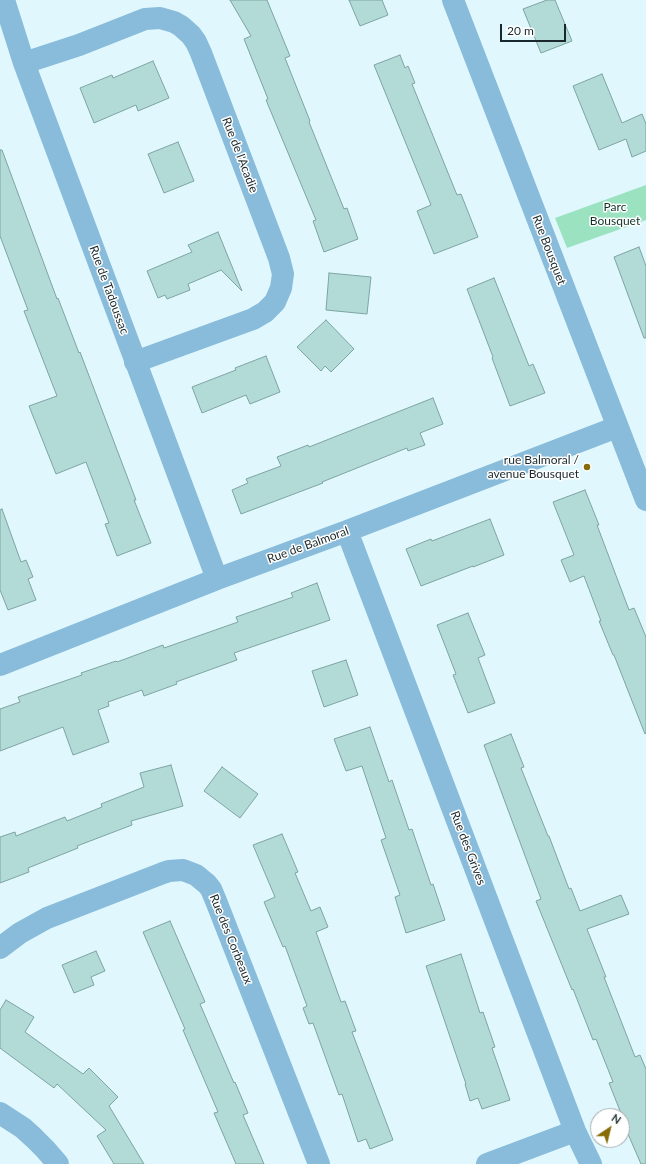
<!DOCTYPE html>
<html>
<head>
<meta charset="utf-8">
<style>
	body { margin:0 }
	#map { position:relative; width:646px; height:1164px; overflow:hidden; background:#e0f8fd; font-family:Lato,sans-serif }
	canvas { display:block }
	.north { position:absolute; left:590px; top:1108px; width:40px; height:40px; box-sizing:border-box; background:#fff; border:1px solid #a3a9ab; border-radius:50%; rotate:35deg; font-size:11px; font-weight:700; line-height:16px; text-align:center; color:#19282c }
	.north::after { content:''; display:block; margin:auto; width:14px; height:18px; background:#866b07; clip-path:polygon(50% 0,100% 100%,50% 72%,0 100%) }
	.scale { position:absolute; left:500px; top:24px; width:66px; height:18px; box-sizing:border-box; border:2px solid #19282c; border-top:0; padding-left:5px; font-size:12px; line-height:14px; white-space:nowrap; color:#19282c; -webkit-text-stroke:3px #fff; paint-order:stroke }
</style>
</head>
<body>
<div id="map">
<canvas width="646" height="1164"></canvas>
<div class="north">N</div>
<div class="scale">20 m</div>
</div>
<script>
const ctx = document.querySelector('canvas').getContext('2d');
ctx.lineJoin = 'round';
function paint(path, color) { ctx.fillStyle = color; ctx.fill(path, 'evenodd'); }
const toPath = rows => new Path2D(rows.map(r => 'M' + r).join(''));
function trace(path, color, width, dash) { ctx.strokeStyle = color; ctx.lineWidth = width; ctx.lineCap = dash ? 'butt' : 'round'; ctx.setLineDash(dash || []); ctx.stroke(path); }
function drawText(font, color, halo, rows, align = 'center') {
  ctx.font = font + ' Lato,sans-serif'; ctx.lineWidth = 3; ctx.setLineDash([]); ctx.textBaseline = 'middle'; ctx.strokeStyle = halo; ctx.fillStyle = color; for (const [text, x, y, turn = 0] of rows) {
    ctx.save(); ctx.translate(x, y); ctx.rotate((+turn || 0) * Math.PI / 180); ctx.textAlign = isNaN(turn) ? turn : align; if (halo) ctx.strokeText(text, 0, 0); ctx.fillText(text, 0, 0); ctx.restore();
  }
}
paint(toPath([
	[646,185,646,220,567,248,555,218]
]), '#9be2c1');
const building = toPath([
	[230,0,267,0,290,56,285,58,310,121,309,122,344,209,347,208,358,239,324,252,313,221,316,220,266,100,268,99,244,39,251,36,230,0],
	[349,0,382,0,388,15,360,26,349,0],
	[547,0,555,0,572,41,541,53,523,9,547,0],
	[400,55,405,68,408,66,415,83,412,84,457,195,461,194,478,237,434,254,417,211,431,205,374,65,400,55],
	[153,61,169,98,138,111,136,105,94,123,80,88,112,75,113,78,153,61],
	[602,74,622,123,642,114,646,124,646,151,632,157,626,139,599,150,573,86,602,74],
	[178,142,194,181,164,193,148,154,178,142],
	[0,150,2,150,57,299,58,298,79,353,80,352,136,500,134,500,151,543,117,556,105,524,109,523,86,462,56,474,29,406,57,396,24,311,28,310,0,236,0,150],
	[218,232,242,291,221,270,188,284,190,290,167,299,165,295,158,298,147,271,192,252,188,245,218,232],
	[639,247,646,266,646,338,644,338,614,257,639,247],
	[329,273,371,277,367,314,326,310,329,273],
	[494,278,529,366,533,364,545,393,510,406,492,358,493,357,467,289,494,278],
	[326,320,354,349,331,372,325,366,321,371,297,347,326,320],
	[266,356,280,392,250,404,246,395,202,413,192,387,236,370,235,368,266,356],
	[433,398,443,424,420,433,425,445,408,451,407,448,322,482,323,483,241,514,232,490,248,483,246,479,281,466,277,457,308,445,309,447,433,398],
	[585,490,599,525,597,525,629,610,634,608,646,637,646,733,645,734,614,655,613,655,599,621,601,621,584,576,570,582,561,560,574,555,553,502,585,490],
	[2,509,21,562,26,560,33,577,28,579,36,600,8,610,0,590,0,510,2,509],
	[490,519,504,555,473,567,473,566,421,586,406,549,431,539,432,541,490,519],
	[317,583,330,620,234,653,237,660,176,682,177,684,144,696,142,690,108,702,109,706,98,710,109,742,73,755,63,727,0,751,0,709,20,702,18,697,82,675,81,673,116,661,117,662,163,645,164,648,238,622,236,617,293,597,291,593,317,583],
	[468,613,485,655,478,658,495,703,468,713,453,675,456,674,437,625,468,613],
	[346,660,358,695,324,707,312,671,346,660],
	[370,727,389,782,392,780,409,830,412,829,431,885,433,884,445,920,406,933,395,897,400,895,381,840,386,838,362,766,346,771,334,739,370,727],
	[511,734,524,767,521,768,548,836,549,836,569,889,571,888,580,911,621,895,629,914,587,929,606,977,604,977,635,1057,640,1055,646,1069,646,1164,641,1164,625,1127,626,1126,609,1083,613,1082,596,1039,593,1040,573,989,572,990,536,901,541,899,484,745,511,734],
	[171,765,183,806,131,821,132,825,77,846,78,848,28,868,29,872,0,883,0,837,15,832,16,836,65,817,67,821,102,807,101,804,144,787,140,773,171,765],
	[222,767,258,794,240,818,204,791,222,767],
	[282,834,298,872,295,873,311,911,320,907,328,927,316,932,341,1002,345,1001,356,1031,352,1032,393,1140,370,1149,366,1139,358,1142,342,1094,339,1095,313,1023,309,1024,303,1008,307,1006,285,946,283,947,264,902,275,897,253,845,282,834],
	[170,921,205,1002,200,1004,234,1083,235,1082,248,1113,243,1115,264,1164,236,1164,214,1113,218,1112,183,1030,185,1029,143,932,170,921],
	[96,951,105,971,91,977,94,985,74,993,62,965,96,951],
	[461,954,480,1013,483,1012,495,1047,492,1048,510,1100,482,1109,478,1098,470,1101,465,1084,466,1084,426,966,461,954],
	[6,1000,34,1017,25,1032,83,1074,89,1068,118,1097,109,1106,144,1164,114,1164,97,1136,106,1130,57,1084,54,1088,0,1048,0,1010,6,1000]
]);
paint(building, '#b2dbd7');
trace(building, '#7da4a0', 1);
trace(toPath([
	[4,0,24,63,217,579],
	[453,0,646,500],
	[24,63,79,45,145,19,160,18,174,22,181,26,191,35,196,42,201,53,279,258,283,274,281,288,275,302,265,312,253,319,135,362],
	[347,531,575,1131,591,1164],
	[0,665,217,579,347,531,617,427],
	[0,948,20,933,47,918,163,873,169,871,183,870,196,875,207,884,211,889,216,901,319,1164],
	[0,1113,23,1128,34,1138,45,1149,58,1164],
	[487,1164,575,1131]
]), '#89bbdb', 22);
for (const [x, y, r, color] of [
	[587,467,4,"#866b07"]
]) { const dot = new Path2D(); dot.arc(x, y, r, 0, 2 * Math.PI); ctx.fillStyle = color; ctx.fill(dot); trace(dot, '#fff', 1.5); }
drawText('12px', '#19282c', '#fff', [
	["Rue de l'Acadie",240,155,69],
	["Rue Bousquet",549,250,69],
	["Rue de Tadoussac",109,290,70],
	["Rue de Balmoral",308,545,-20],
	["Rue des Grives",468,848,69],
	["Rue des Corbeaux",231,939,68]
]);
drawText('12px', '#0e3324', '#fff', [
	["Parc",615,207],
	["Bousquet",615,221]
]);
drawText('12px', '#19282c', '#fff', [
	["rue Balmoral /",579,460],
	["avenue Bousquet",579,474]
], 'right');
</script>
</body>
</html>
